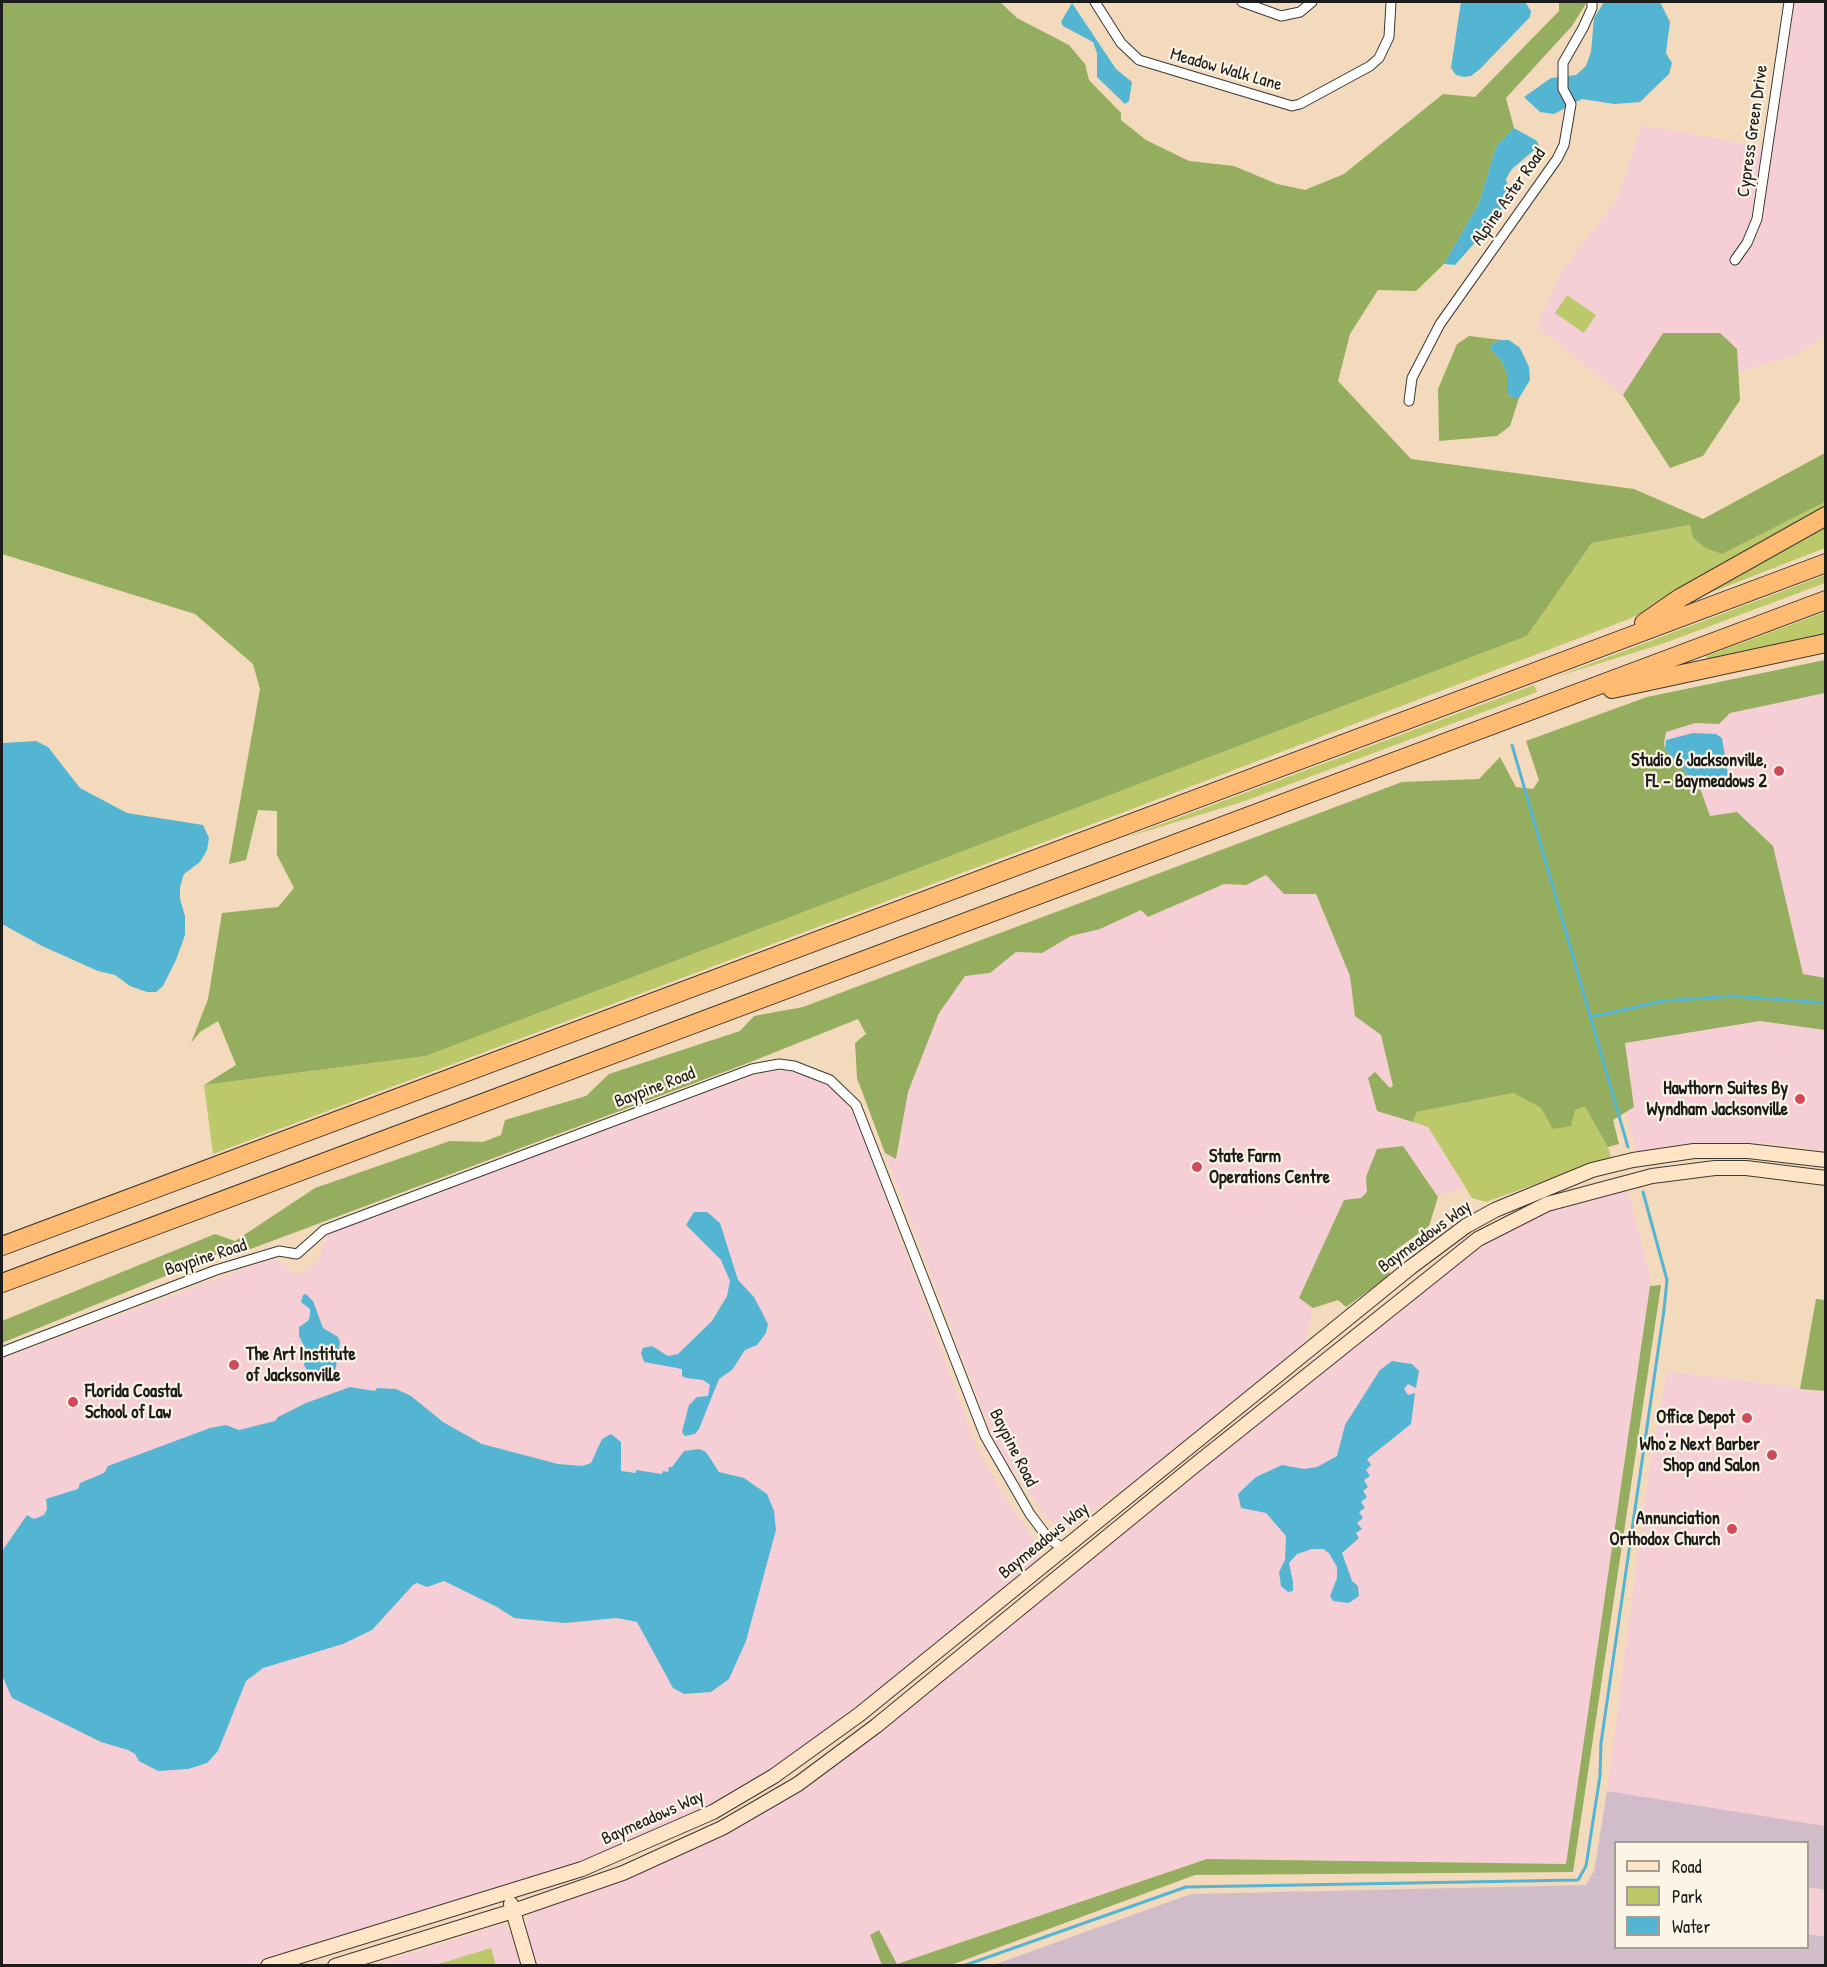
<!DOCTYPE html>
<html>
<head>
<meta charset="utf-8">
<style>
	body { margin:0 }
	#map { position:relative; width:1827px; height:1967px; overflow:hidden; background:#f4dabc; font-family:"Patrick Hand",sans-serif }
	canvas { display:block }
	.frame { position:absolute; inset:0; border:3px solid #1c1c1c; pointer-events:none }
	.legend { position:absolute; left:1614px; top:1841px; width:195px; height:108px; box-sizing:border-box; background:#fcf5e5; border:2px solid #a29e95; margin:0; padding:8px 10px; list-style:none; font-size:18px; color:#1c1c1c }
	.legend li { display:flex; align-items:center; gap:12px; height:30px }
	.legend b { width:30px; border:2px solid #a29e95 }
</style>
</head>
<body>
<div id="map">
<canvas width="1827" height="1967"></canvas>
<div class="frame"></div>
<ul class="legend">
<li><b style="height:8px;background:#ffe4c6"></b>Road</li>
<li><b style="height:16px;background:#bcc96b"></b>Park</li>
<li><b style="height:16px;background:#53b5d2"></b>Water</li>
</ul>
</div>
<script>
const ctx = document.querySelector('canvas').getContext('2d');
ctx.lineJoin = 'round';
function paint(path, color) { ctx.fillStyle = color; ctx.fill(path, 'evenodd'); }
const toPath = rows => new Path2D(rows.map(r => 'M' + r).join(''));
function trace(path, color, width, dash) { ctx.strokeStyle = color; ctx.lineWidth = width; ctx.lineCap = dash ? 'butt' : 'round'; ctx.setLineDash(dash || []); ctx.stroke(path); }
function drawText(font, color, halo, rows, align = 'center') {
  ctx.font = font + ' "Patrick Hand",sans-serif'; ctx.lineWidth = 4.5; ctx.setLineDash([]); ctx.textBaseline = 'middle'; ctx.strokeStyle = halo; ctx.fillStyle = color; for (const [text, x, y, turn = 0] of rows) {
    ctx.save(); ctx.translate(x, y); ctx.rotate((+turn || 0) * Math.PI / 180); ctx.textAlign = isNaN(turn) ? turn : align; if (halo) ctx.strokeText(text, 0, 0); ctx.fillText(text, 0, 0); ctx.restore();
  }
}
paint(toPath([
	[1795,2,1825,2,1825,335,1799,354,1738,372,1737,349,1663,333,1623,395,1537,327,1560,274,1617,199,1642,125,1773,149],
	[1825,693,1825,978,1803,975,1773,848,1710,816,1700,788,1726,785,1693,733,1666,740,1664,743,1666,732,1695,723,1719,724,1730,713],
	[1266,875,1284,893,1315,894,1351,976,1355,1016,1381,1035,1393,1086,1377,1111,1428,1127,1464,1187,1438,1197,1403,1146,1366,1177,1367,1192,1299,1298,1313,1308,1305,1344,1147,1474,1114,1494,1072,1528,1064,1529,1048,1519,996,1445,885,1153,897,1158,908,1092,939,1013,965,976,990,973,1016,952,1042,953,1071,936,1100,929,1141,910,1149,917,1224,884,1246,885],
	[1760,1021,1825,1030,1825,1151,1772,1143,1700,1143,1636,1152,1627,1112,1634,1107,1625,1043],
	[786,1070,811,1076,838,1093,856,1118,977,1448,1005,1497,1038,1545,1041,1553,1038,1563,805,1749,736,1792,684,1821,585,1861,246,1965,2,1966,2,1675,12,1698,101,1742,128,1750,135,1754,139,1761,212,1758,218,1751,246,1681,263,1667,343,1644,372,1630,413,1585,417,1583,427,1587,444,1581,497,1607,514,1618,565,1623,617,1618,637,1622,688,1695,702,1695,746,1641,775,1530,767,1494,744,1478,719,1472,706,1452,699,1449,684,1451,672,1468,663,1475,637,1470,636,1473,621,1471,622,1446,610,1435,602,1439,591,1463,582,1466,558,1464,482,1444,443,1422,422,1405,376,1391,350,1387,306,1403,278,1417,275,1421,239,1430,226,1425,210,1428,109,1466,105,1473,80,1483,78,1489,48,1500,45,1503,47,1508,44,1515,16,1530,2,1551,2,1359,274,1258,295,1275,306,1271,318,1261,327,1234,754,1075],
	[1627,1186,1651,1280,1566,1864,1207,1859,896,1964,879,1930,882,1965,536,1965,525,1929,528,1917,539,1908,627,1878,700,1846,754,1816,1455,1263,1492,1238,1557,1207],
	[1667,1371,1825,1391,1825,1826,1607,1791,1649,1470],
	[1808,1887,1825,1890,1825,1937,1808,1934],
	[504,1924,512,1933,522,1965,496,1965,491,1948,435,1965,369,1966]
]), '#f6cfd6');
paint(toPath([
	[1607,1791,1825,1826,1825,1890,1808,1887,1808,1842,1616,1842,1616,1948,1808,1948,1808,1934,1825,1937,1825,1965,993,1965,1191,1894,1586,1885,1594,1871]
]), '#d1bdc9');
paint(toPath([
	[1567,295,1596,315,1584,333,1555,313],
	[1825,502,1825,508,1672,599,1629,619,1119,814,213,1154,204,1085,426,1056,1527,636,1592,543,1691,525,1722,554],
	[1825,522,1825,548,1671,608],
	[1825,575,1825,583,1769,604,1662,644,1555,677],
	[1825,612,1825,637,1708,660,1706,656],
	[1534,685,1537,692,1245,801,1124,838],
	[1513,1093,1541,1108,1575,1110,1585,1107,1608,1147,1611,1157,1486,1202,1472,1198,1428,1127,1413,1122,1417,1112],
	[491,1948,496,1965,435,1965]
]), '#bcc96b');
paint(toPath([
	[2,2,1000,2,1017,18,1069,45,1085,64,1089,80,1121,113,1121,120,1146,140,1189,161,1234,166,1277,184,1305,190,1344,174,1443,94,1475,97,1559,11,1559,2,1587,2,1572,26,1506,98,1514,128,1496,147,1479,203,1444,264,1416,291,1378,290,1350,334,1338,381,1411,459,1634,489,1703,519,1825,453,1825,502,1722,554,1706,548,1693,538,1690,525,1592,543,1527,636,426,1056,204,1085,236,1065,218,1021,200,1032,191,1043,208,999,222,913,278,907,294,888,277,855,277,811,258,810,246,860,229,864,260,689,253,664,195,614,2,554],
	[1663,333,1720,333,1737,349,1740,400,1703,456,1670,468,1623,395],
	[1469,336,1502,340,1493,343,1490,349,1501,360,1507,374,1507,393,1512,398,1519,398,1510,426,1497,436,1439,441,1438,389,1457,344],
	[1825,660,1825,693,1730,713,1719,724,1695,723,1666,732,1664,743,1665,749,1700,788,1710,816,1737,812,1773,846,1803,974,1825,978,1825,1030,1760,1021,1625,1043,1634,1107,1613,1120,1619,1144,1608,1147,1585,1107,1575,1110,1571,1126,1553,1129,1541,1108,1513,1093,1417,1112,1413,1122,1377,1111,1368,1078,1375,1072,1390,1088,1393,1086,1381,1035,1355,1016,1350,976,1316,894,1284,894,1266,875,1246,885,1224,884,1148,917,1141,910,1100,929,1071,936,1042,953,1016,952,990,973,965,976,939,1013,908,1092,896,1159,885,1153,857,1078,855,1043,866,1034,858,1019,748,1063,248,1250,229,1250,2,1343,2,1321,215,1234,235,1241,315,1188,450,1141,483,1142,501,1135,505,1120,586,1096,609,1074,740,1031,754,1016,803,1007,1402,782,1479,779,1500,757,1516,787,1533,789,1539,780,1526,741,1647,697],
	[1403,1146,1438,1197,1429,1226,1393,1252,1389,1276,1346,1307,1338,1300,1313,1308,1299,1298,1344,1200,1361,1198,1367,1192,1366,1177,1377,1149],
	[1661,1285,1573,1872,1195,1875,951,1965,882,1965,870,1935,879,1930,897,1964,1207,1859,1566,1864,1650,1286],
	[1816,1299,1825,1300,1825,1391,1800,1389]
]), '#95ad5f');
paint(toPath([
	[1461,2,1525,2,1531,11,1530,17,1480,69,1471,76,1464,77,1456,75,1451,68],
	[1604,2,1660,2,1670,22,1666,53,1672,63,1669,74,1640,102,1614,104,1582,99,1554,114,1540,112,1524,97,1551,78,1576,75,1586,66,1591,52,1594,18],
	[1072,3,1116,69,1132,82,1129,101,1125,104,1097,77,1097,53,1093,42,1063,26,1061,22],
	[1514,128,1537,141,1539,146,1512,169,1506,179,1510,194,1496,219,1455,265,1444,264,1479,203,1496,147],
	[1502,340,1509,340,1520,348,1529,367,1530,380,1519,398,1512,398,1507,393,1507,374,1501,360,1490,349,1493,343],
	[1693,733,1716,734,1722,738,1729,781,1726,785,1700,788,1665,749,1666,740],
	[36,741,48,747,80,788,127,813,203,825,209,838,207,850,200,862,184,874,180,887,180,899,185,916,185,935,176,960,163,986,156,992,147,992,130,986,115,975,98,971,42,946,2,924,2,743],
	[694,1212,707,1212,720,1223,738,1280,754,1297,768,1324,766,1333,757,1345,745,1350,732,1370,719,1379,699,1429,695,1434,685,1436,682,1432,689,1405,697,1397,708,1396,710,1385,703,1380,686,1378,682,1376,682,1369,644,1362,641,1353,643,1348,652,1346,668,1356,678,1354,712,1321,727,1296,730,1281,721,1260,686,1225],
	[306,1294,313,1301,323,1328,338,1337,340,1342,335,1373,325,1378,310,1375,304,1365,305,1348,299,1336,299,1327,308,1321,310,1316,310,1309,301,1302,303,1295],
	[1392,1361,1412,1364,1419,1371,1416,1388,1408,1384,1404,1389,1408,1395,1415,1393,1411,1424,1367,1459,1371,1465,1366,1470,1370,1476,1364,1480,1368,1487,1363,1491,1367,1497,1361,1502,1365,1508,1359,1512,1363,1518,1357,1523,1362,1529,1356,1533,1359,1538,1342,1553,1352,1581,1358,1586,1359,1596,1349,1603,1333,1601,1330,1596,1337,1578,1337,1567,1329,1553,1323,1549,1312,1549,1297,1554,1289,1563,1293,1582,1293,1591,1288,1592,1281,1586,1279,1572,1285,1560,1286,1536,1266,1513,1241,1508,1238,1494,1256,1477,1282,1465,1304,1469,1317,1467,1337,1456,1345,1425,1380,1370],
	[350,1387,375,1391,377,1388,396,1389,411,1396,443,1422,482,1444,558,1464,582,1466,591,1463,602,1439,611,1434,621,1442,621,1471,636,1473,636,1470,662,1474,663,1471,668,1472,669,1467,672,1467,684,1451,699,1449,706,1452,719,1472,744,1478,767,1494,774,1511,776,1530,746,1641,729,1679,711,1692,684,1694,673,1688,637,1622,617,1618,565,1623,514,1618,497,1607,444,1581,427,1587,417,1583,413,1585,372,1630,343,1644,263,1668,246,1681,218,1751,207,1763,188,1769,158,1771,139,1761,135,1754,128,1750,101,1742,12,1698,2,1675,2,1551,27,1515,34,1519,44,1515,47,1509,46,1499,78,1489,80,1483,104,1473,108,1466,210,1428,226,1425,239,1430,275,1421,278,1417,306,1403]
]), '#53b5d2');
trace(toPath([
	[1512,745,1628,1147],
	[1591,1017,1663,1001,1733,996,1826,1003],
	[963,1966,1186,1887,1578,1880,1586,1866,1600,1776,1601,1743,1664,1310,1667,1280,1643,1192]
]), '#53b5d2', 3);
const street = toPath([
	[1095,2,1121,43,1139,60,1292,106,1300,104,1370,66,1379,58,1389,37,1391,2],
	[1242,2,1281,16,1300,12,1312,2],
	[1735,260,1747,243,1757,219,1789,2],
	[1409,401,1412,378,1440,324,1557,159,1564,145,1571,104,1563,89,1563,63,1583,28,1592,8,1592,2],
	[2,1352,216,1270,279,1251,297,1254,324,1230,752,1069,779,1064,794,1066,830,1080,856,1105,985,1436,1030,1514,1048,1538,1064,1549]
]);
const secondary = toPath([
	[511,1904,529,1966],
	[268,1966,582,1869,713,1812,774,1776,860,1714,1411,1267,1466,1226,1495,1210,1592,1170,1633,1160,1694,1151,1748,1151,1826,1160],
	[335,1966,513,1911,623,1873,722,1828,798,1784,876,1726,1194,1466,1478,1239,1547,1204,1652,1176,1715,1168,1746,1168,1826,1178]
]);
const highway = toPath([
	[1644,623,1680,598,1826,516],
	[1612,689,1826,643],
	[2,1246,1826,563],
	[2,1283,1826,600]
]);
trace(street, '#3c3834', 11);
trace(secondary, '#3c3834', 16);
trace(highway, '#3c3834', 20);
trace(street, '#fff', 9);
trace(secondary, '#ffe4c6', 14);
trace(highway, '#ffbb71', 18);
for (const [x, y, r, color] of [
	[1779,771,6,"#d1495b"],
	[1800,1099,6,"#d1495b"],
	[1197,1167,6,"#d1495b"],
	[234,1365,6,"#d1495b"],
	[73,1402,6,"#d1495b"],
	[1747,1418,6,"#d1495b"],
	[1772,1455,6,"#d1495b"],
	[1732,1529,6,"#d1495b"]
]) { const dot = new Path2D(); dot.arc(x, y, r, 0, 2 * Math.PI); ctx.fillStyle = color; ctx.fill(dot); trace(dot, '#fcf5e5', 2); }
drawText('18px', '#1c1c1c', '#fcf5e5', [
	["Meadow Walk Lane",1226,70,16],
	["Cypress Green Drive",1753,131,-82],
	["Alpine Aster Road",1509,197,-55],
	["Baypine Road",655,1088,-21],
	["Baymeadows Way",1425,1237,-36],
	["Baypine Road",206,1258,-18],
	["Baypine Road",1013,1448,63],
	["Baymeadows Way",1044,1541,-39],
	["Baymeadows Way",653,1818,-24]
]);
drawText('bold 18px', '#1c1c1c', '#fcf5e5', [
	["Studio 6 Jacksonville,",1767,761],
	["FL - Baymeadows 2",1767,782],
	["Hawthorn Suites By",1788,1089],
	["Wyndham Jacksonville",1788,1110],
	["State Farm",1209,1157,"left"],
	["Operations Centre",1209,1178,"left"],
	["The Art Institute",246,1355,"left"],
	["of Jacksonville",246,1376,"left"],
	["Florida Coastal",85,1392,"left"],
	["School of Law",85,1413,"left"],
	["Office Depot",1735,1418],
	["Who'z Next Barber",1760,1445],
	["Shop and Salon",1760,1466],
	["Annunciation",1720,1519],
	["Orthodox Church",1720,1540]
], 'right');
</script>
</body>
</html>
